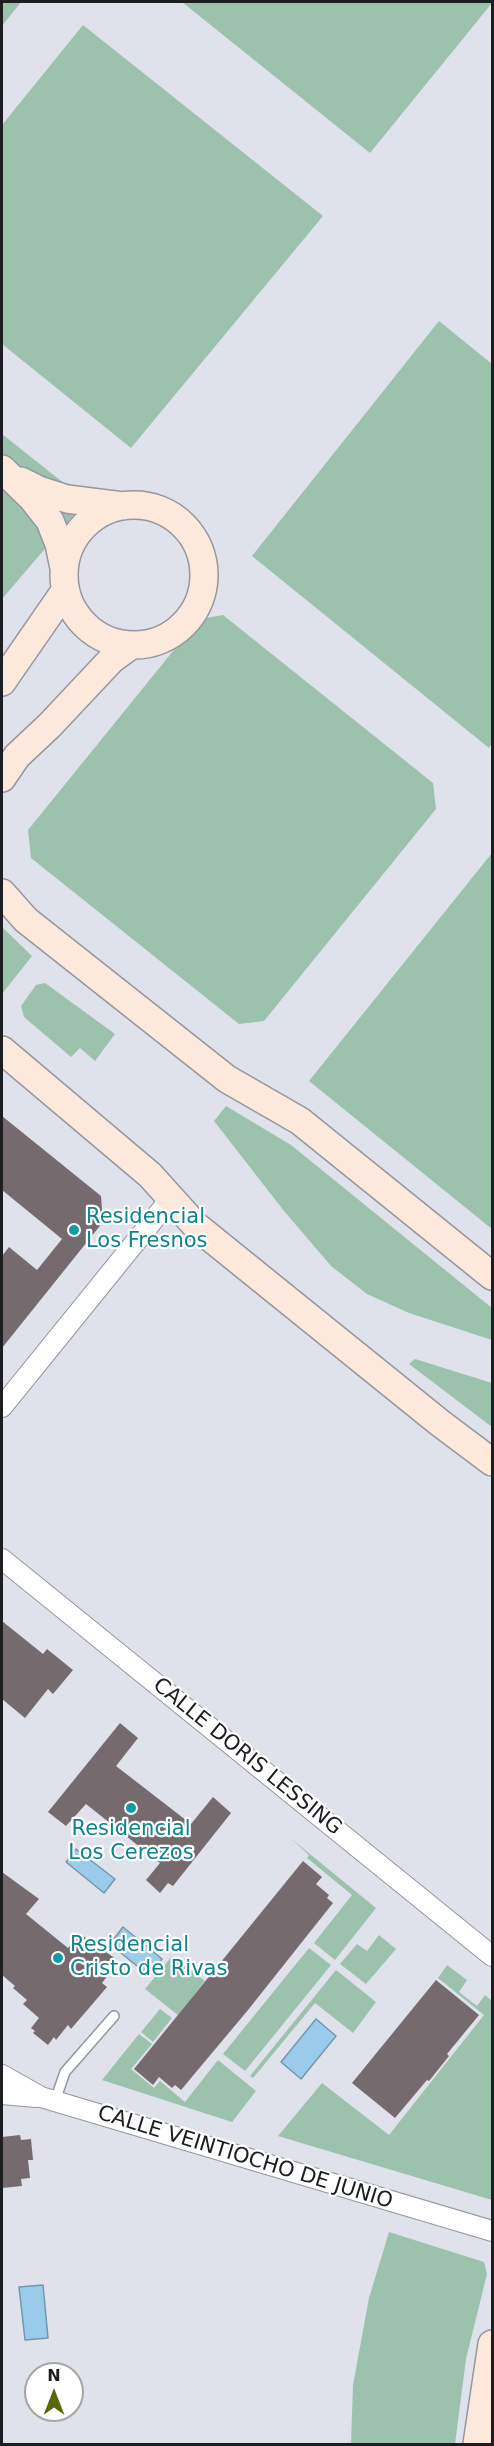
<!DOCTYPE html>
<html>
<head>
<meta charset="utf-8">
<style>
	body { margin:0 }
	#map { position:relative; width:494px; height:2446px; overflow:hidden; background:#dfe1eb; font-family:"DejaVu Sans",sans-serif }
	canvas { display:block }
	.frame { position:absolute; inset:0; border:3px solid #1d1e21; pointer-events:none }
	.north { position:absolute; left:24px; top:2362px; width:60px; height:60px; box-sizing:border-box; background:#fff; border:2px solid #a5a5a6; border-radius:50%; rotate:0deg; font-size:16px; font-weight:700; line-height:24px; text-align:center; color:#1d1e21 }
	.north::after { content:''; display:block; margin:auto; width:21px; height:27px; background:#58660c; clip-path:polygon(50% 0,100% 100%,50% 72%,0 100%) }
</style>
</head>
<body>
<div id="map">
<canvas width="494" height="2446"></canvas>
<div class="frame"></div>
<div class="north">N</div>
</div>
<script>
const ctx = document.querySelector('canvas').getContext('2d');
ctx.lineJoin = 'round';
function paint(path, color) { ctx.fillStyle = color; ctx.fill(path, 'evenodd'); }
const toPath = rows => new Path2D(rows.map(r => 'M' + r).join(''));
function trace(path, color, width, dash) { ctx.strokeStyle = color; ctx.lineWidth = width; ctx.lineCap = dash ? 'butt' : 'round'; ctx.setLineDash(dash || []); ctx.stroke(path); }
function drawText(font, color, halo, rows, align = 'center') {
  ctx.font = font + ' "DejaVu Sans",sans-serif'; ctx.lineWidth = 4.5; ctx.setLineDash([]); ctx.textBaseline = 'middle'; ctx.strokeStyle = halo; ctx.fillStyle = color; for (const [text, x, y, turn = 0] of rows) {
    ctx.save(); ctx.translate(x, y); ctx.rotate((+turn || 0) * Math.PI / 180); ctx.textAlign = isNaN(turn) ? turn : align; if (halo) ctx.strokeText(text, 0, 0); ctx.fillText(text, 0, 0); ctx.restore();
  }
}
paint(toPath([
	[2,2,21,2,2,26],
	[182,2,492,2,492,3,370,153],
	[83,25,323,216,131,448,2,344,2,125],
	[439,321,492,364,492,743,489,748,252,556],
	[2,434,70,488,73,516,2,599],
	[223,615,433,783,436,809,264,1021,239,1024,31,858,28,830,199,619],
	[492,853,492,1229,309,1081],
	[2,927,32,956,2,994],
	[45,983,115,1034,95,1061,80,1048,71,1057,24,1017,21,1006,36,985],
	[226,1106,291,1145,492,1308,492,1340,409,1313,367,1294,331,1266,284,1211,214,1121],
	[415,1359,492,1383,492,1427,409,1364],
	[289,1837,376,1908,335,1960,314,1943,352,1895,307,1858,309,1855],
	[379,1935,396,1949,366,1984,340,1964,357,1944,367,1951],
	[309,1948,331,1965,245,2071,223,2054],
	[172,1956,205,1981,178,2015,145,1989],
	[447,1965,467,1980,459,1992,477,2006,485,1995,492,2001,492,2200,278,2136,322,2083,389,2135,484,2015,438,1978],
	[336,1970,376,2002,353,2033,315,2003,253,2078,250,2076],
	[160,2009,172,2018,153,2042,141,2032],
	[139,2034,152,2044,131,2069,154,2088,160,2081,185,2102,218,2060,256,2091,232,2122,102,2080],
	[389,2232,484,2262,487,2274,466,2359,455,2444,351,2444,353,2385,369,2298]
]), '#9cc2ae');
const water = toPath([
	[76,1849,115,1879,104,1893,66,1862,76,1849],
	[123,1927,162,1959,148,1975,110,1944,123,1927],
	[316,2019,336,2036,301,2079,281,2062,316,2019],
	[43,2285,48,2338,25,2340,19,2287,43,2285]
]);
paint(water, '#9acbeb');
trace(water, '#7497ae', 1.5);
paint(toPath([
	[2,1116,101,1196,103,1222,2,1348,2,1256,9,1247,37,1270,62,1239,2,1190],
	[2,1621,43,1654,47,1649,73,1670,53,1694,48,1689,25,1718,2,1699],
	[120,1723,138,1738,116,1766,191,1824,213,1797,231,1813,173,1886,168,1883,160,1893,146,1880,160,1863,86,1804,66,1826,48,1812],
	[303,1861,322,1877,316,1884,329,1895,327,1898,333,1903,248,2010,181,2090,175,2085,172,2088,159,2077,153,2085,134,2069],
	[2,1872,39,1899,26,1914,68,1948,80,1934,116,1959,111,1967,113,1969,102,1983,107,1987,71,2029,68,2025,56,2040,54,2037,48,2045,33,2033,35,2031,31,2028,39,2018,23,2004,27,2000,13,1988,15,1986,2,1975],
	[436,1980,479,2015,447,2054,449,2056,429,2081,427,2080,395,2118,352,2083],
	[20,2135,21,2140,31,2139,33,2160,28,2160,30,2178,21,2179,22,2186,2,2188,2,2137]
]), '#756b6f');
const lane = toPath([
	[55,2101,65,2072,114,2016]
]);
const street = toPath([
	[2,1407,163,1208,170,1196],
	[2,1559,492,1956],
	[2,2075,41,2097,492,2231],
	[2,2094,36,2097]
]);
const secondary = toPath([
	[2,469,32,498,50,521,59,544,64,568],
	[21,481,39,490,67,499,123,506],
	'64 575a70 70 0 1 1 140 0a70 70 0 1 1-140 0Z',
	[2,682,65,591],
	[2,778,17,756,50,725,112,659,130,646],
	[2,893,26,920,227,1079,300,1121,492,1276],
	[2,1050,150,1175,196,1226,440,1423,492,1462],
	[477,2444,492,2344]
]);
trace(lane, '#9597a0', 12);
trace(street, '#9597a0', 22);
trace(secondary, '#9597a0', 30);
trace(lane, '#fff', 9);
trace(street, '#fff', 20);
trace(secondary, '#fce9db', 27);
for (const [x, y, r, color] of [
	[74,1230,6,"#0f9aa8"],
	[131,1808,6,"#0f9aa8"],
	[58,1958,6,"#0f9aa8"]
]) { const dot = new Path2D(); dot.arc(x, y, r, 0, 2 * Math.PI); ctx.fillStyle = color; ctx.fill(dot); trace(dot, '#fff', 2); }
drawText('21px', '#0d838f', '#fff', [
	["Residencial",86,1218],
	["Los Fresnos",86,1242],
	["Residencial",131,1830,"center"],
	["Los Cerezos",131,1854,"center"],
	["Residencial",70,1946],
	["Cristo de Rivas",70,1970]
], 'left');
drawText('21px', '#1d1e21', '#fff', [
	["CALLE DORIS LESSING",247,1757,39],
	["CALLE VEINTIOCHO DE JUNIO",245,2158,17]
]);
</script>
</body>
</html>
